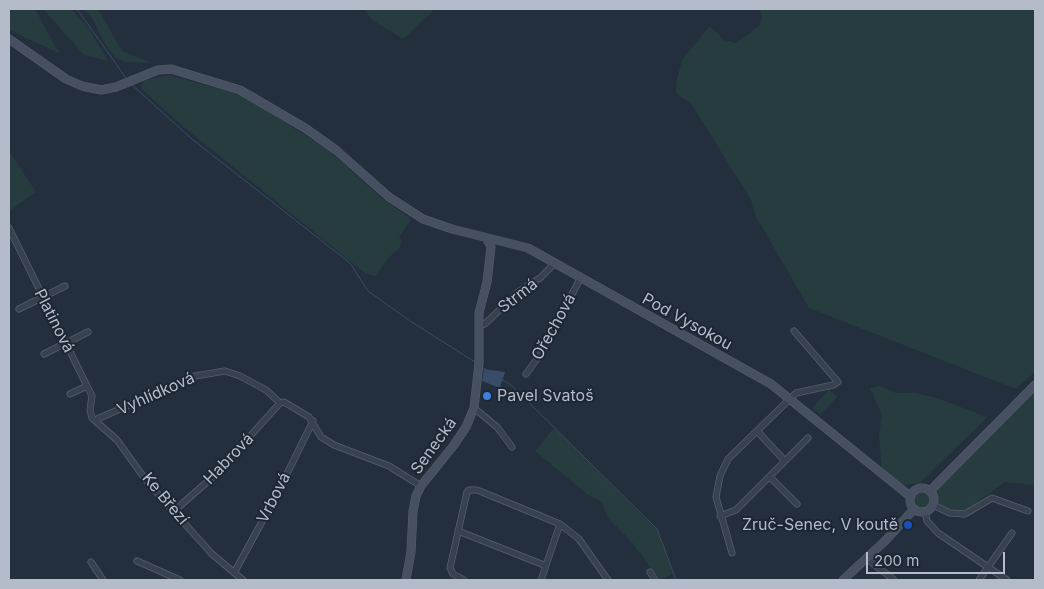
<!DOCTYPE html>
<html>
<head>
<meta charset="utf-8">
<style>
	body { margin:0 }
	#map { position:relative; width:1044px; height:589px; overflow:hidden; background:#242f3e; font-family:Inter,sans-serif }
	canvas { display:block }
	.frame { position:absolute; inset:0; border:10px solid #b4bcc9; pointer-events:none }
	.scale { position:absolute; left:866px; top:552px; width:139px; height:22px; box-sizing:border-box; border:2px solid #b4bcc9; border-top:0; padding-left:6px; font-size:15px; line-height:18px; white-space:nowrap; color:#b4bcc9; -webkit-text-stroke:4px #1d2633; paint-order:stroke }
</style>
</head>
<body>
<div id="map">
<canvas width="1044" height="589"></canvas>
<div class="frame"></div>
<div class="scale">200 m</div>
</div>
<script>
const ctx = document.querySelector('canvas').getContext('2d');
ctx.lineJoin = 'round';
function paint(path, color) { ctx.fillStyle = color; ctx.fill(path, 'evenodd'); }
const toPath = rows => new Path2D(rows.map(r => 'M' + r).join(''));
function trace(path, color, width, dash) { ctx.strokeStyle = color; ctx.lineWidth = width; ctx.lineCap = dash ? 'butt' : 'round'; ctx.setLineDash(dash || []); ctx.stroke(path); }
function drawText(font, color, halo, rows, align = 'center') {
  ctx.font = font + ' Inter,sans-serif'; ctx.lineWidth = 4; ctx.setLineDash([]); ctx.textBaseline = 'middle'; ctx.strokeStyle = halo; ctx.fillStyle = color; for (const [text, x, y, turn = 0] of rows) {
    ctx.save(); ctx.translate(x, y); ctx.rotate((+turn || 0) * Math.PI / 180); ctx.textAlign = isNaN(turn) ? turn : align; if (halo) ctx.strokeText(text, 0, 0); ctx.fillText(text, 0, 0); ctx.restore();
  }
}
paint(toPath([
	[9,9,35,9,59,53,9,30],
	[43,9,71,9,88,27,108,61,84,55],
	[84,9,98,9,122,51,152,63,125,62,115,57,104,42,94,21],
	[364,9,435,9,403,39,372,20],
	[759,9,1035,9,1035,372,1016,389,809,308,755,215,751,200,692,105,676,93,676,83,682,60,710,26,724,40,736,43,759,26,762,18],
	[170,75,244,96,327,149,382,198,411,219,399,237,402,242,399,249,388,258,375,276,367,274,361,270,179,123,142,89,141,85,145,80],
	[9,151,36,192,9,211],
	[880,386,896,393,915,393,937,398,987,417,920,483,901,486,882,470,879,436,882,415,870,388],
	[829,389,837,397,820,415,813,408],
	[1035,390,1035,485,1005,482,972,506,960,512,939,505,936,491],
	[554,428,657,530,664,545,672,572,670,575,660,580,631,541,608,518,601,501,588,495,535,451],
	'915 500a8 8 0 1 1 16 0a8 8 0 1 1-16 0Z'
]), '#263c3f');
paint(toPath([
	[484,369,505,372,500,388,482,381]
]), '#394c67');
trace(toPath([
	[77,9,126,78],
	[132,85,192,139,350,263,368,291,410,321,475,362],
	[483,368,487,370],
	[503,380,512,386,657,529,676,580]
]), '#394c67', 1);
const street = toPath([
	[9,228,87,386,92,396,90,410,92,418,117,440,148,483,212,554,243,580],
	[19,309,65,286],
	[480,326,486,323,518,292,540,278,554,264],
	[44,354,88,332],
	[526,374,540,355,580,279],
	[70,394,87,386],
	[474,408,497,427,512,447],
	[95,420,195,376,225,371,240,376,266,390,280,403,284,402,309,417,321,437,334,445,389,466,421,486],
	[757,431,785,461],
	[770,477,797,504],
	[933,505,950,513,965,514,992,498,1028,511],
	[174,511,215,475,280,403],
	[925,511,927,521,938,533,1007,580],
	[720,516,736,510,808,438],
	[458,531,544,565],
	[732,553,716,497,720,476,728,459,796,393,833,385,838,382,794,331],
	[866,558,893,579],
	[137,561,180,580],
	[91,562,103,580],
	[650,572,655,580],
	[234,573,275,498,313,421],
	[464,580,453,574,450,568,467,492,469,490,477,490,560,524],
	[541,580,560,524,579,539,608,580],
	[979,580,1012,533]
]);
const secondary = toPath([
	[9,39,66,79,82,86,101,90,116,87,158,70,171,69,240,90,305,128,336,150,389,197,423,219,452,229,528,248,771,384,911,497],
	'910 500a12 12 0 1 1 24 0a12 12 0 1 1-24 0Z',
	[930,491,1035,385],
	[406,580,411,552,413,511,416,496,421,486,454,445,466,427,474,408,479,363,479,313,487,282,491,247,487,239],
	[843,580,886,540,914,509]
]);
trace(street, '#565f6c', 7);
trace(secondary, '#565f6c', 9);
trace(street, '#38414e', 5.5);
trace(secondary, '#465061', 8);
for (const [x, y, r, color] of [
	[487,396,5,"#3f7fe0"],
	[908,525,5,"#1a4fb4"]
]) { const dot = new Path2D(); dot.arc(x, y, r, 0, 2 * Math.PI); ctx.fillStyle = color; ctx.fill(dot); trace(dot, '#1d2633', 2); }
drawText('16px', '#b4bcc9', '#1d2633', [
	["Strmá",518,296,-38],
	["Platinová",54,321,63],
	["Pod Vysokou",687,322,29],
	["Ořechová",554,327,-61],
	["Vyhlídková",156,394,-24],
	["Senecká",434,446,-54],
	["Habrová",229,459,-46],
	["Vrbová",274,498,-63],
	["Ke Březí",165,499,50]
]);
drawText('16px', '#b4bcc9', '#1d2633', [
	["Pavel Svatoš",497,396],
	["Zruč-Senec, V koutě",898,525,"right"]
], 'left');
</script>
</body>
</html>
